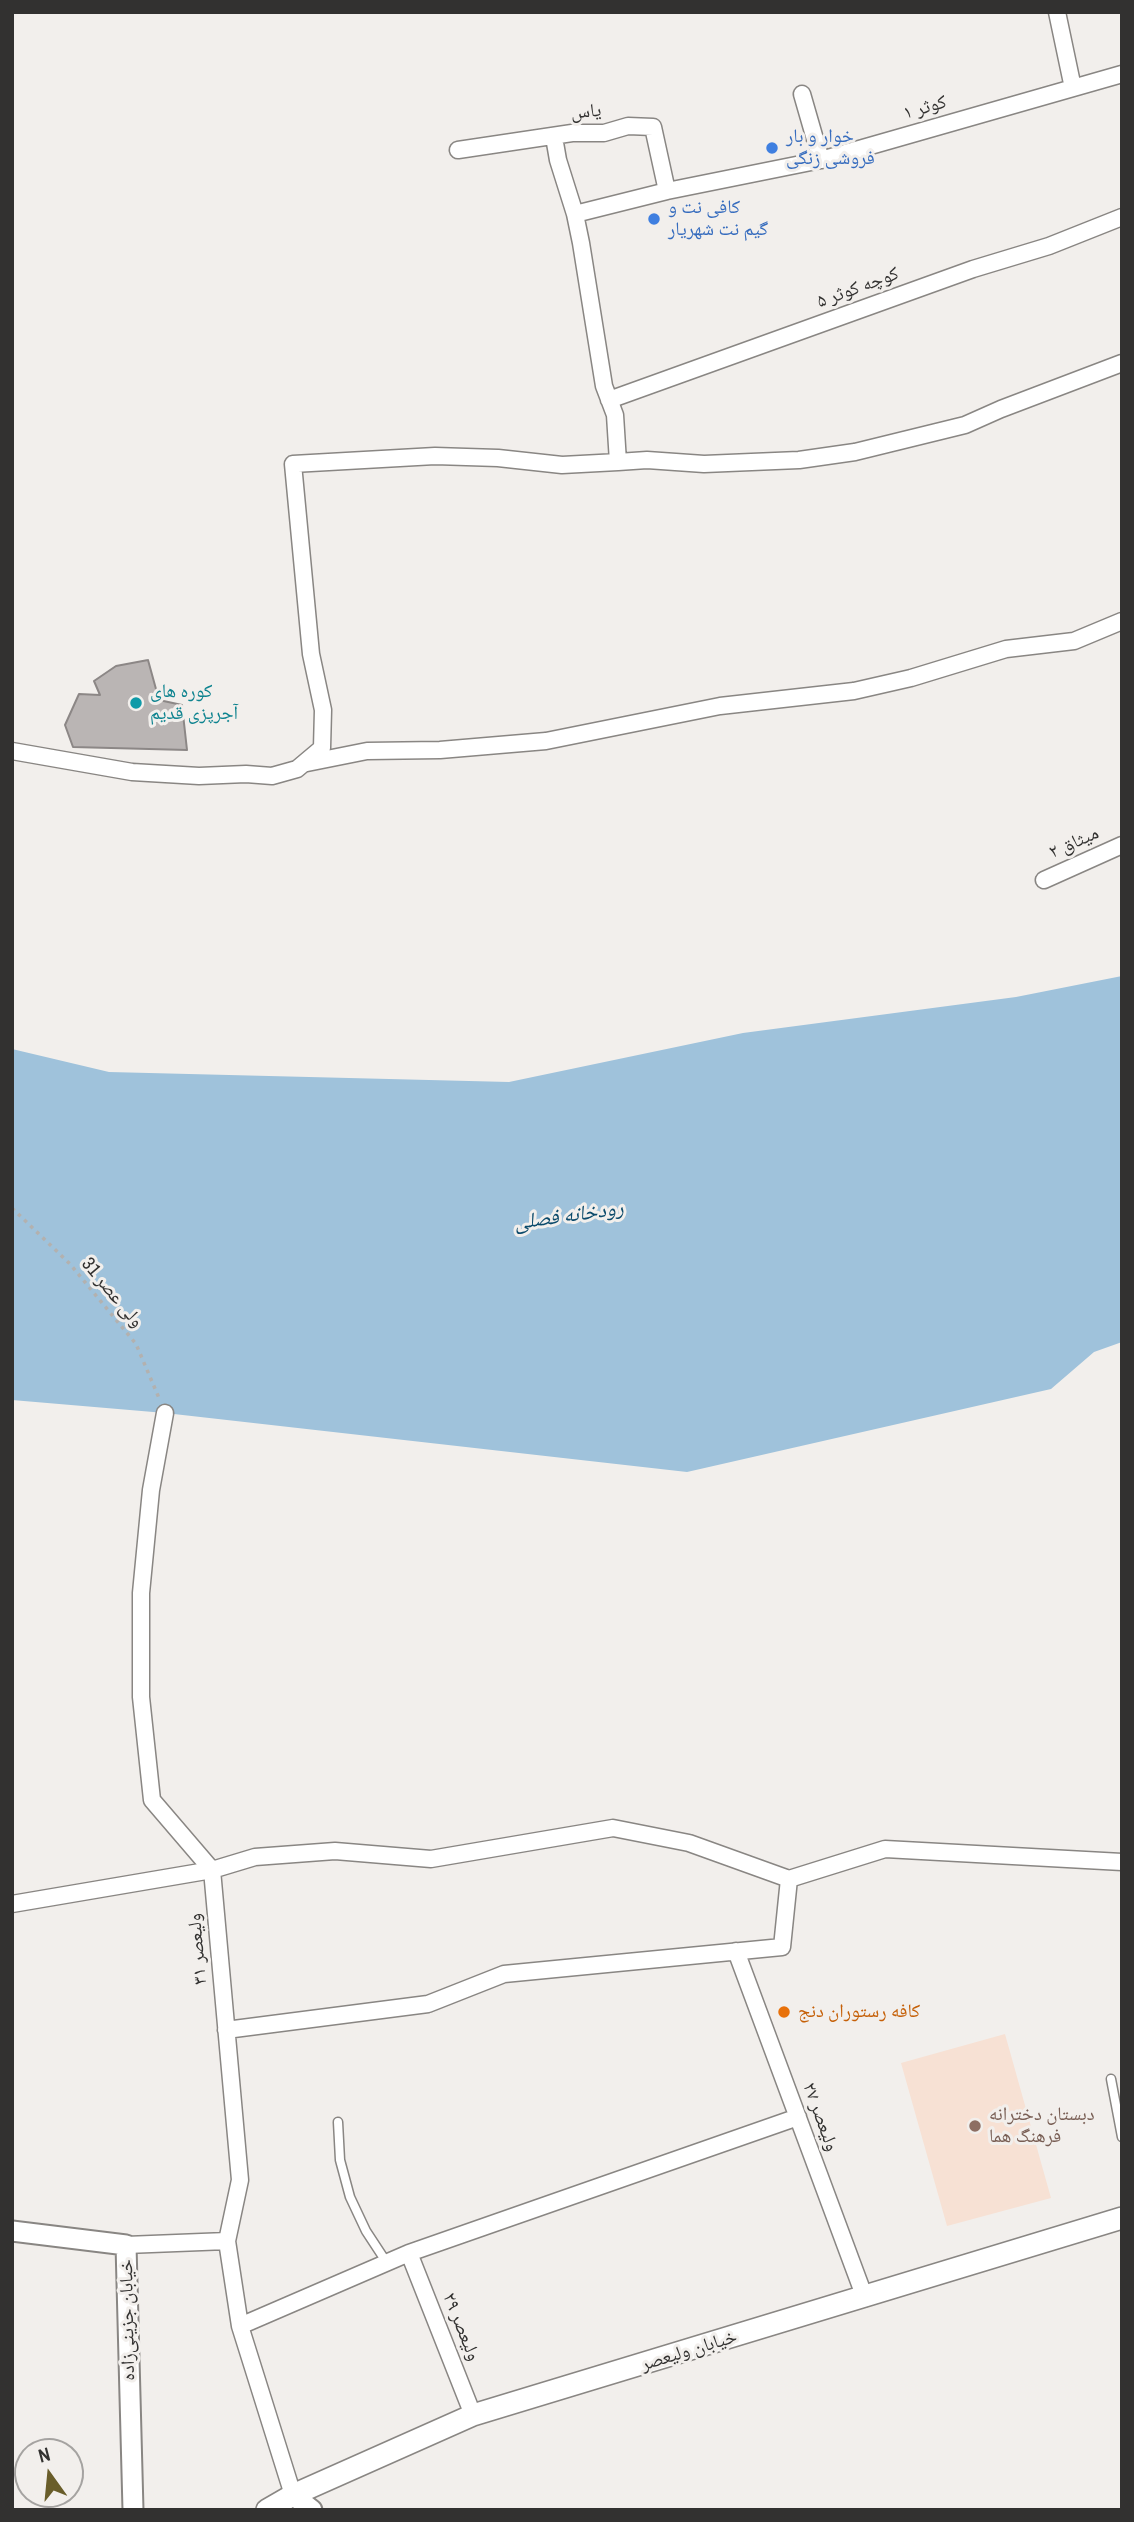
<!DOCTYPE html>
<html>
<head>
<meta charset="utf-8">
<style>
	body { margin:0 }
	#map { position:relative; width:1134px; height:2522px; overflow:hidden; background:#f2efec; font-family:"Archivo Narrow",sans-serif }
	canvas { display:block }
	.frame { position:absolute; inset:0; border:14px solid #323130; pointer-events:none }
	.north { position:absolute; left:14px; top:2438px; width:70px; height:70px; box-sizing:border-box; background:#f2efec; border:2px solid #a5a3a1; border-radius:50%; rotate:345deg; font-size:19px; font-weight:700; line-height:28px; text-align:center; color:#323130 }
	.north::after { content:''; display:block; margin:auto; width:24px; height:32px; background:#695d2a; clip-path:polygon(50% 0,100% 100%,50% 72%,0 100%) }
</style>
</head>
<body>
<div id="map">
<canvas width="1134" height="2522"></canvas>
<div class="frame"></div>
<div class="north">N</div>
</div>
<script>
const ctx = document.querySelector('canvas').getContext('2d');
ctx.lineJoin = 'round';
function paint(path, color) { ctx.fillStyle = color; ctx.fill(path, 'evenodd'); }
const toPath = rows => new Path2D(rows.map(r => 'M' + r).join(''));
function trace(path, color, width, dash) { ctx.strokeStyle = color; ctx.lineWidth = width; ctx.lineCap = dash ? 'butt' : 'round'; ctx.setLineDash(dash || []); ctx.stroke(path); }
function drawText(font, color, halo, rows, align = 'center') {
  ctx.font = font + ' "Archivo Narrow","Noto Naskh Arabic",sans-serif'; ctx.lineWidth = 6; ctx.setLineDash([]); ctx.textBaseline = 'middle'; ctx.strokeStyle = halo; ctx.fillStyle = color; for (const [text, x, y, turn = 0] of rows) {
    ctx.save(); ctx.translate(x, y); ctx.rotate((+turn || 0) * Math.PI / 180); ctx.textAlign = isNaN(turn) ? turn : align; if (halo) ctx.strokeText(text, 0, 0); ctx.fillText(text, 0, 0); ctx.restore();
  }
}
paint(toPath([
	[1005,2034,1051,2198,947,2226,901,2063]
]), '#f7e1d4');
paint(toPath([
	[1122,976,1122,1342,1094,1352,1051,1389,687,1472,165,1413,12,1400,12,1049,109,1072,509,1082,743,1033,1016,997]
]), '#9fc2db');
const building = toPath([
	[148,660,159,700,182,705,187,750,73,747,65,725,79,694,100,695,94,681,116,666,148,660]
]);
paint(building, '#bab5b4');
trace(building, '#8c8786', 2);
const service = toPath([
	[1111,2079,1122,2137],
	[338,2122,340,2160,350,2197,366,2231,387,2263]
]);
const minor = toPath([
	[1057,12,1073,88],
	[802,94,821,160],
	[554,137,558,160,575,214,581,243,604,386,615,415,618,462,647,460,704,464,799,460,855,452,965,425,1001,409,1122,363],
	[458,150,572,133,604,133,628,126,653,127,667,191],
	[575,214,667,191,821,160,1122,74],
	[609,400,973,269,1049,246,1122,217],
	[12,751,132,772,199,776,246,774,272,776,297,769,322,748,323,710,311,654,293,464,435,456,498,458,562,465,618,462],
	[307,763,367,751,440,750,546,741,720,706,854,691,911,678,1006,649,1074,641,1122,621],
	[1044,880,1122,845],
	[165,1413,151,1490,141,1593,141,1697,152,1800,212,1870,240,2180,227,2241,240,2326,293,2495],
	[12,1904,212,1870,255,1857,335,1851,431,1859,613,1828,689,1843,789,1879],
	[736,1951,865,2298],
	[226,2030,428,2004,504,1974,782,1947,789,1879,885,1849,1122,1862],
	[126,2245,227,2241],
	[409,2253,473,2415],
	[240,2326,409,2253,798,2117]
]);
const tertiary = toPath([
	[12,2231,126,2245,133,2510],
	[293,2495,312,2510]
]);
const secondary = toPath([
	[267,2510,293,2495,473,2415,1122,2218]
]);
trace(service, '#898683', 11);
trace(minor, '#898683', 19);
trace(tertiary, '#898683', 23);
trace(secondary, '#898683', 24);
trace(toPath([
	[12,1208,70,1264,136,1344,159,1398]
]), '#b3b1af', 3.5, [3.5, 5]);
trace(service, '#fff', 8);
trace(minor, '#fff', 16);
trace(tertiary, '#fff', 19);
trace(secondary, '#fff', 21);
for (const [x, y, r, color] of [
	[772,148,7,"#3f7fe0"],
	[654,219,7,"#3f7fe0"],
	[136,703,7,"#0f9aa8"],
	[784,2012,7,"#e8710a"],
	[975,2126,7,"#8d6e63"]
]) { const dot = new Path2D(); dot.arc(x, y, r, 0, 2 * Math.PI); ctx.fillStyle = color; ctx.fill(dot); trace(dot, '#f2efec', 2.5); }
drawText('19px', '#323130', '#f2efec', [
	["کوثر ۱",925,108,-16],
	["یاس",586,112,-5],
	["کوچه کوثر ۵",858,288,-20],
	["میثاق ۲",1074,843,-24],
	["ولی عصر 31",112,1293,50],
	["ولیعصر ۳۱",198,1949,-95],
	["ولیعصر ۲۷",820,2117,70],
	["خیابان جزینی‌زاده",128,2320,-91],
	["ولیعصر ۲۹",461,2327,68],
	["خیابان ولیعصر",689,2351,-17]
]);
drawText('19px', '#366cbe', '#f2efec', [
	["خوار و بار",786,137],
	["فروشی زنگی",786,159],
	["کافی نت و",668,208],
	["گیم نت شهریار",668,230]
], 'left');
drawText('19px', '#0d838f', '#f2efec', [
	["کوره های",150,692],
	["آجرپزی قدیم",150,714]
], 'left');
drawText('19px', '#c56008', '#f2efec', [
	["کافه رستوران دنج",798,2012]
], 'left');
drawText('19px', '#785e54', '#f2efec', [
	["دبستان دخترانه",989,2115],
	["فرهنگ هما",989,2137]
], 'left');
drawText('italic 21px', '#0b4a6b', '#f2efec', [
	["رودخانه فصلی",569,1216,-8]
]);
</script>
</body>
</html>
